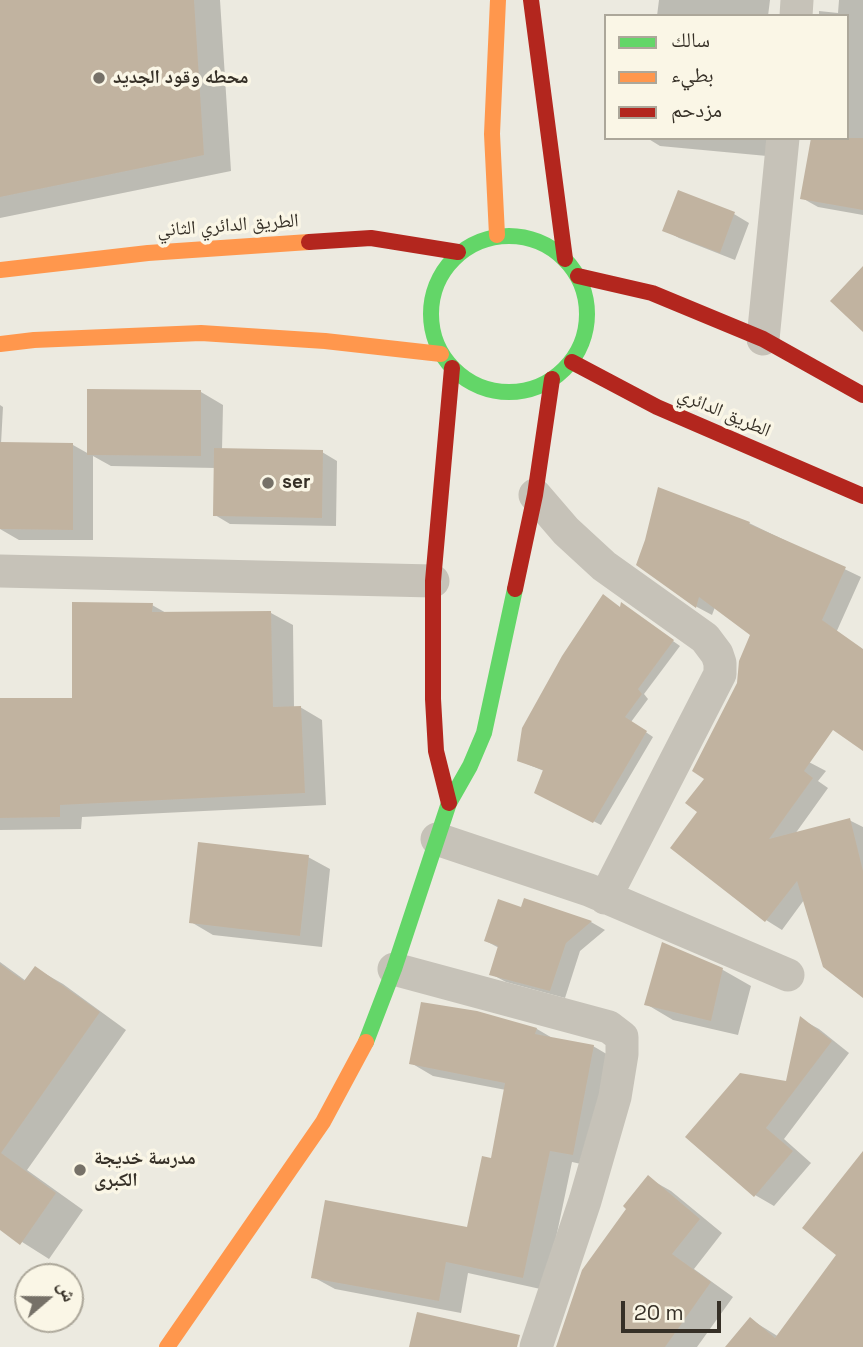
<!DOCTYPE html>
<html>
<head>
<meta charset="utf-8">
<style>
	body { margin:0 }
	#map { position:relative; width:863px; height:1347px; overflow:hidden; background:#eceae0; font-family:"Space Grotesk","Noto Naskh Arabic",sans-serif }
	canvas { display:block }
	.legend { position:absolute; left:604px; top:14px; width:245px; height:126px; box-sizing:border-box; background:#faf6e6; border:2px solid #aca79a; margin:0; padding:9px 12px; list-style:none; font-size:21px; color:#363027 }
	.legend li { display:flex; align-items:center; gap:14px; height:35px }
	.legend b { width:35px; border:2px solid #aca79a }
	.north { position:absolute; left:14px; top:1263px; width:70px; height:70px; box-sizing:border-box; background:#faf6e6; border:2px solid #aca79a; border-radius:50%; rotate:70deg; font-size:19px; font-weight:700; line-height:28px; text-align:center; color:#363027 }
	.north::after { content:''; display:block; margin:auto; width:24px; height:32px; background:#767168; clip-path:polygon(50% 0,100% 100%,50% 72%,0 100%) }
	.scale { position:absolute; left:621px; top:1301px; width:100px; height:32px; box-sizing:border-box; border:4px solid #363027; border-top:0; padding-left:9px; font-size:21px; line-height:24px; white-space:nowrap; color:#363027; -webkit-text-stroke:5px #faf6e6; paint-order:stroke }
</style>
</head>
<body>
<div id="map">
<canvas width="863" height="1347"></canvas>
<ul class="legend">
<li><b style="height:9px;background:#63d668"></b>سالك</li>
<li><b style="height:9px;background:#ff974d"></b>بطيء</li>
<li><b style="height:9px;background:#b3261e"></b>مزدحم</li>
</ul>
<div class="north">ش</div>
<div class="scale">20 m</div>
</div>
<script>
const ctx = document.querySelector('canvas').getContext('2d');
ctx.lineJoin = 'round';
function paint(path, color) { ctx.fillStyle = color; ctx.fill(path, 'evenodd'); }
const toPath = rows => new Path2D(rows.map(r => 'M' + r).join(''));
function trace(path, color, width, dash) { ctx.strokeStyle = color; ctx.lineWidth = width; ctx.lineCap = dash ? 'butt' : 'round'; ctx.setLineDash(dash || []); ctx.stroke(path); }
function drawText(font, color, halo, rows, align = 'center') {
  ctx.font = font + ' "Space Grotesk","Noto Naskh Arabic",sans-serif'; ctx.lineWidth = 7; ctx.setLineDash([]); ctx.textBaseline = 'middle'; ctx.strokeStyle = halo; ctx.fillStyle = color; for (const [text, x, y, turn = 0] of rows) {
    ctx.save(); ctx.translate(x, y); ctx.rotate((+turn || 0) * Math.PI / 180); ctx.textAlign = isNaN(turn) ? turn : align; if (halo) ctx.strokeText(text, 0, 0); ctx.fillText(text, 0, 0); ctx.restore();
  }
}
paint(toPath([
	[0,0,220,0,231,171,0,218],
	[659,0,770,0,768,16,657,16],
	[839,0,863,0,863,215,818,207,802,198,847,138,847,16,819,16,819,11,838,13],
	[647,138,769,138,767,156,660,146],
	[734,214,749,223,735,260,679,238,664,230],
	[201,392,223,405,222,450,322,452,337,461,336,526,230,524,215,515,216,468,111,466,93,456,93,540,19,540,0,529,0,405,3,407,1,444,73,445,89,454],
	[749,523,861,577,784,749,826,771,818,781,828,788,795,834,849,820,863,827,863,994,804,900,782,930,766,920,672,847,700,811,753,635,715,607,712,615,697,607,638,564],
	[152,605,168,614,271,613,293,625,294,708,300,707,322,720,326,805,82,817,81,829,0,830,0,700,73,699],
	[621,608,628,609,680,646,644,694,648,699,631,722,653,737,601,825,544,796,544,771,527,764],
	[308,857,330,869,322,947,213,935,191,922],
	[525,900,591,922,605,930,580,951,565,998,506,982,491,974,499,948,486,941,522,909],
	[663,944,723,970,751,986,738,1035,673,1020,646,1004],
	[0,962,26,981,35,968,63,984,126,1030,27,1170,83,1210,49,1259,0,1228],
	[476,1013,537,1029,554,1039,593,1046,615,1059,595,1167,572,1162,545,1290,468,1273,461,1313,335,1289,313,1277,468,1229,493,1160,506,1090,433,1076,411,1063],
	[801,1019,819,1029,849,1053,784,1139,811,1163,774,1206,755,1195,687,1137,787,1083],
	[863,1154,863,1347,727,1347,750,1319,779,1337,838,1255],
	[648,1178,671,1191,722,1233,694,1269,733,1297,697,1347,558,1347]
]), '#0003');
paint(toPath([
	[0,0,194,0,204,155,0,197],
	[811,138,863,138,863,210,800,199],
	[678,190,735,212,720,253,662,231],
	[863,266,863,332,830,301],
	[87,389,201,390,201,456,87,455],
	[0,442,73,443,73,530,0,529],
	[214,448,323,450,322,518,213,516],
	[658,487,750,522,749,524,846,567,822,620,863,649,863,751,833,730,804,771,813,778,769,839,850,818,863,871,863,998,823,967,797,881,765,922,670,848,697,812,685,803,704,779,692,771,737,683,739,661,750,635,699,597,696,608,636,565,645,540],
	[603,594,620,607,621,602,674,640,638,689,642,694,625,717,647,731,593,823,534,793,543,770,517,761,522,728,562,656],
	[72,602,153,603,152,612,271,611,273,707,301,706,305,793,60,805,60,817,0,818,0,698,72,698],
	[198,842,309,855,300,936,189,923],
	[524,898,592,921,566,943,550,991,489,975,498,946,484,941,498,899,521,907],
	[662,942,723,968,711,1021,644,1005],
	[0,964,24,981,35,966,100,1012,1,1153,56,1193,20,1245,0,1230],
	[421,1002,477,1011,537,1028,535,1034,594,1045,573,1155,550,1151,523,1278,446,1262,439,1301,311,1278,325,1200,467,1227,482,1156,491,1158,505,1083,409,1064],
	[800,1016,832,1041,766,1128,793,1151,754,1197,685,1137,740,1073,786,1081],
	[863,1151,863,1347,725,1347,750,1317,775,1338,836,1255,802,1228],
	[648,1175,700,1219,672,1254,711,1282,665,1347,556,1347,582,1270,626,1209,623,1206],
	[417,1312,520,1335,517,1347,409,1347]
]), '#c1b3a0');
trace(toPath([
	[796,16,797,0],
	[763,339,783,138],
	[535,495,566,531,604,566,705,638,717,654,720,663,720,674,605,898],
	[0,571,433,581],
	[437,839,589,890,788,975],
	[394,969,609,1027,622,1037,622,1054,615,1097,585,1201,536,1347]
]), '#c6c2b8', 33);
trace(toPath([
	'431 314a78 78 0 1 1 156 0a78 78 0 1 1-156 0Z',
	[366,1042,394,969,449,803,470,766,484,733,515,589]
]), '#63d668', 16);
trace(toPath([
	[497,235,492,134,498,0],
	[0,270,148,253,309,242],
	[0,344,34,340,201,333,325,341,441,354],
	[167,1347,323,1122,366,1042]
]), '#ff974d', 16);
trace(toPath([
	[531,0,565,259],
	[309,242,371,238,458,252],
	[578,276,652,293,763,339,863,395],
	[572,362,657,407,863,496],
	[515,589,535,495,552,379],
	[449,803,436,751,433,699,433,581,452,368]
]), '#b3261e', 16);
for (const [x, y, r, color] of [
	[99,78,7,"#767168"],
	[268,483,7,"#767168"],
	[80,1170,7,"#767168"]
]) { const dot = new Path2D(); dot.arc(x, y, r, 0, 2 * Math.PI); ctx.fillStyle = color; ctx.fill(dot); trace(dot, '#faf6e6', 2.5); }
drawText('bold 19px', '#363027', '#faf6e6', [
	["محطه وقود الجديد",113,78],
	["ser",282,483],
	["مدرسة خديجة",94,1159],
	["الكبرى",94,1181]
], 'left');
drawText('19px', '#363027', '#faf6e6', [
	["الطريق الدائري الثاني",228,226,-4],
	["الطريق الدائري",724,413,23]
]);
</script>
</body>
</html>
